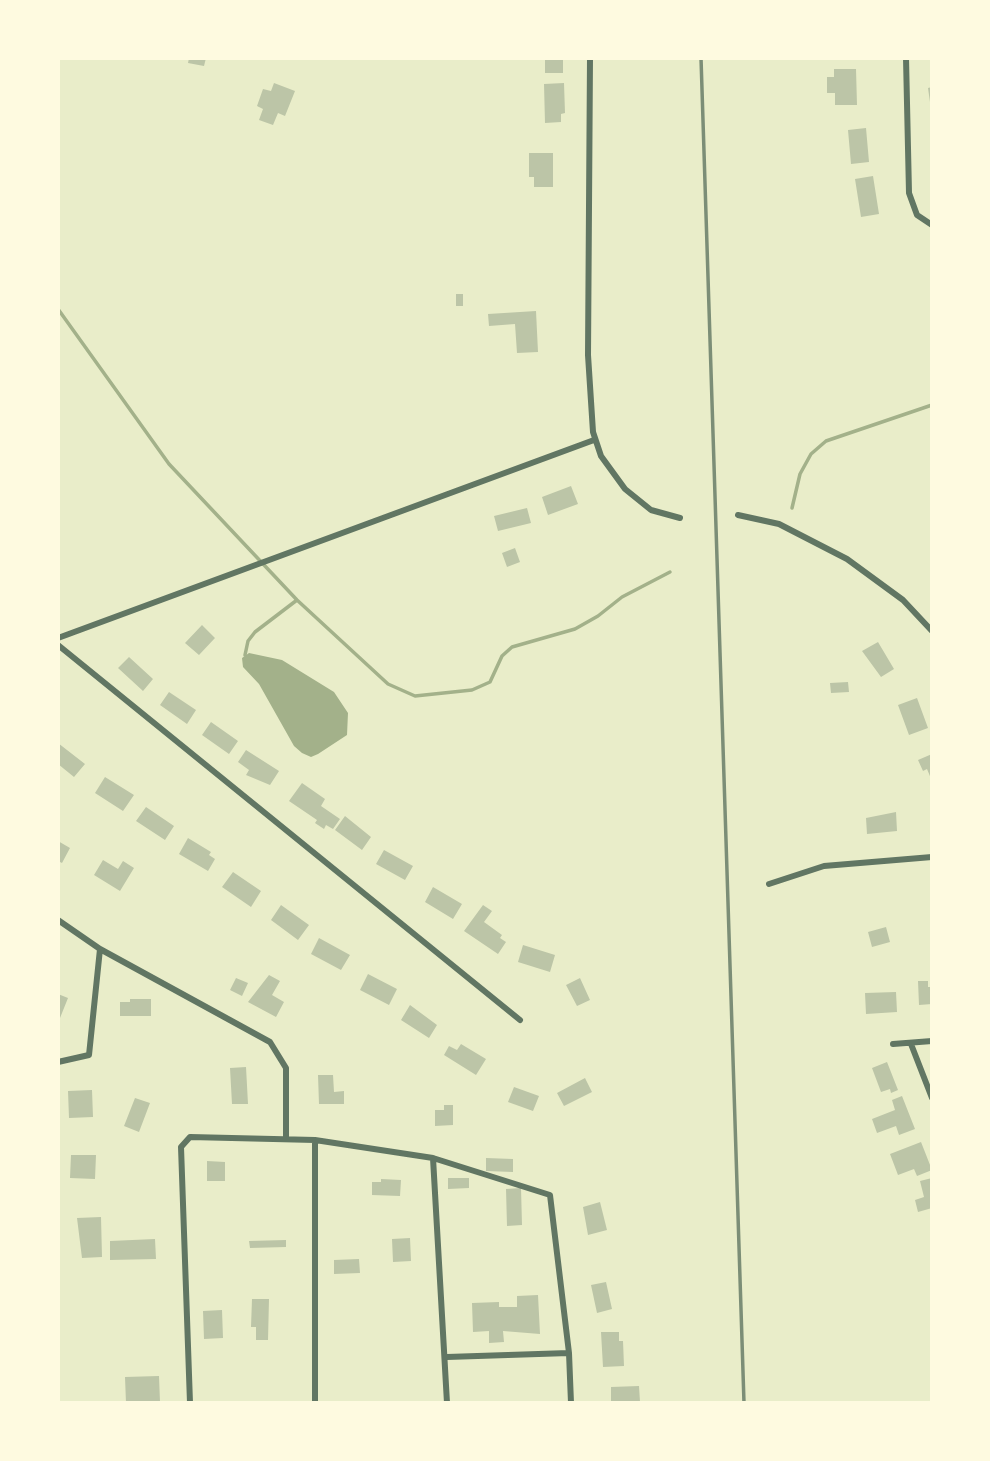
<!DOCTYPE html>
<html>
<head>
<meta charset="utf-8">
<style>
	body { margin:0 }
	#map { position:relative; width:990px; height:1461px; overflow:hidden; background:#e9edc9; font-family:Rubik,sans-serif }
	canvas { display:block }
	.frame { position:absolute; inset:0; border:60px solid #fefae0; pointer-events:none }
</style>
</head>
<body>
<div id="map">
<canvas width="990" height="1461"></canvas>
<div class="frame"></div>
</div>
<script>
const ctx = document.querySelector('canvas').getContext('2d');
ctx.lineJoin = 'round';
function paint(path, color) { ctx.fillStyle = color; ctx.fill(path, 'evenodd'); }
const toPath = rows => new Path2D(rows.map(r => 'M' + r).join(''));
function trace(path, color, width, dash) { ctx.strokeStyle = color; ctx.lineWidth = width; ctx.lineCap = dash ? 'butt' : 'round'; ctx.setLineDash(dash || []); ctx.stroke(path); }
paint(toPath([
	[249,653,282,660,334,692,348,713,347,735,318,754,311,757,302,753,294,746,259,684,243,667,242,658]
]), '#a3b18a');
trace(toPath([
	[58,309,169,464,297,600,388,684,415,696,472,690,490,682,502,656,512,647,575,629,598,616,622,597,670,572],
	[792,508,800,474,811,454,826,441,932,405],
	[245,655,248,641,255,632,297,600]
]), '#a3b18a', 3.5);
paint(toPath([
	[189,58,206,58,204,66,188,63],
	[545,58,563,58,563,73,545,73],
	[834,69,856,69,857,105,835,105,835,93,827,93,827,77,834,77],
	[274,83,295,91,285,116,278,113,273,125,259,120,263,109,257,106,263,89,271,91],
	[564,83,565,113,561,114,561,122,545,123,544,84],
	[932,87,932,102,930,102,928,88],
	[866,128,869,162,851,164,848,130],
	[529,153,553,153,553,187,534,187,534,177,529,177],
	[873,176,879,214,861,217,855,179],
	[456,294,463,294,463,306,456,306],
	[536,311,538,352,517,353,515,324,489,326,488,314],
	[571,486,578,504,548,515,542,497],
	[527,508,531,523,498,531,494,516],
	[515,548,520,562,507,567,502,553],
	[202,625,215,638,199,655,185,643],
	[878,642,894,669,881,677,862,651],
	[129,657,153,679,143,691,118,668],
	[848,682,849,692,831,693,830,683],
	[169,692,196,710,187,724,160,705],
	[917,698,928,728,909,735,898,705],
	[211,722,238,741,229,754,202,735],
	[58,743,85,764,74,777,58,764],
	[246,750,279,771,270,785,246,775,249,770,238,762],
	[932,754,932,781,927,769,923,771,918,760],
	[105,777,134,795,123,811,95,793],
	[302,783,325,799,321,806,340,819,333,829,326,825,324,829,315,823,317,820,289,801],
	[146,807,174,826,165,840,136,821],
	[896,812,897,831,867,834,866,818],
	[345,816,371,837,362,850,335,830],
	[188,838,211,852,209,855,215,859,208,871,179,854],
	[58,841,70,848,62,863,58,861],
	[384,850,413,866,405,880,376,864],
	[103,860,118,869,123,861,134,868,120,891,94,875],
	[233,872,261,891,251,907,222,887],
	[433,887,462,904,453,919,425,902],
	[281,905,309,925,298,940,271,920],
	[483,905,492,911,484,922,502,935,500,938,506,942,498,954,464,931],
	[886,927,890,942,872,947,868,932],
	[319,938,350,955,341,970,311,954],
	[523,945,555,955,550,972,518,962],
	[368,974,397,989,389,1005,360,990],
	[269,975,280,981,272,995,284,1002,276,1017,248,1002],
	[236,978,248,983,242,996,230,990],
	[580,978,590,1000,577,1006,566,985],
	[918,981,928,981,928,987,932,987,932,1004,919,1005],
	[896,992,897,1012,866,1014,865,993],
	[58,994,68,998,60,1018,58,1017],
	[130,999,151,999,151,1016,120,1016,120,1002,130,1002],
	[410,1005,437,1025,429,1038,401,1020],
	[461,1044,486,1059,476,1075,444,1055,449,1046,457,1050],
	[887,1062,898,1090,891,1093,890,1089,881,1092,872,1068],
	[246,1067,248,1104,232,1104,230,1068],
	[318,1075,333,1075,334,1092,344,1091,344,1104,319,1104],
	[585,1078,592,1092,564,1106,557,1093],
	[514,1087,539,1096,533,1111,508,1102],
	[92,1090,93,1117,69,1118,68,1091],
	[902,1096,915,1129,899,1135,896,1126,877,1133,872,1119,895,1110,892,1100],
	[135,1098,150,1103,139,1132,124,1126],
	[444,1105,453,1105,453,1125,435,1126,435,1110,444,1110],
	[921,1142,932,1170,917,1176,914,1169,898,1175,890,1154],
	[71,1155,96,1155,95,1179,70,1178],
	[486,1158,513,1159,513,1172,486,1171],
	[207,1161,225,1162,225,1181,207,1181],
	[448,1178,469,1178,469,1188,448,1189],
	[932,1178,932,1208,918,1212,915,1200,924,1197,920,1181],
	[381,1179,401,1180,400,1196,372,1195,372,1182,381,1182],
	[521,1188,522,1225,507,1226,506,1189],
	[600,1202,607,1230,588,1235,583,1207],
	[101,1217,102,1257,82,1258,77,1218],
	[410,1238,411,1261,393,1262,392,1239],
	[155,1239,156,1259,110,1260,110,1241],
	[286,1240,286,1247,250,1248,249,1241],
	[359,1259,360,1273,334,1274,334,1260],
	[606,1282,612,1309,597,1313,591,1285],
	[538,1295,540,1334,503,1331,504,1342,489,1343,489,1331,473,1332,472,1303,499,1302,499,1307,517,1307,517,1296],
	[252,1299,269,1299,268,1340,256,1340,256,1327,251,1327],
	[222,1310,223,1338,204,1339,203,1311],
	[601,1332,619,1332,619,1341,623,1341,624,1366,603,1367],
	[159,1376,160,1402,126,1403,125,1377],
	[639,1386,640,1402,611,1403,611,1387]
]), '#bcc5a7');
trace(toPath([
	[590,58,588,355,593,432,601,456,625,489,651,510,680,518],
	[906,58,909,193,917,215,932,225],
	[738,515,779,524,847,559,903,600,932,631],
	[58,638,594,440],
	[58,645,520,1020],
	[769,884,824,866,932,857],
	[58,920,100,949,270,1042,286,1068,286,1139],
	[893,1044,932,1041],
	[911,1044,932,1098],
	[58,1062,89,1055,100,949],
	[433,1158,447,1403],
	[447,1357,569,1353],
	[190,1403,181,1147,190,1137,315,1140,433,1158,550,1195,569,1353,571,1403],
	[315,1403,315,1140]
]), '#617663', 6);
trace(toPath([
	[701,58,744,1403]
]), '#7c8e77', 3.5);
</script>
</body>
</html>
